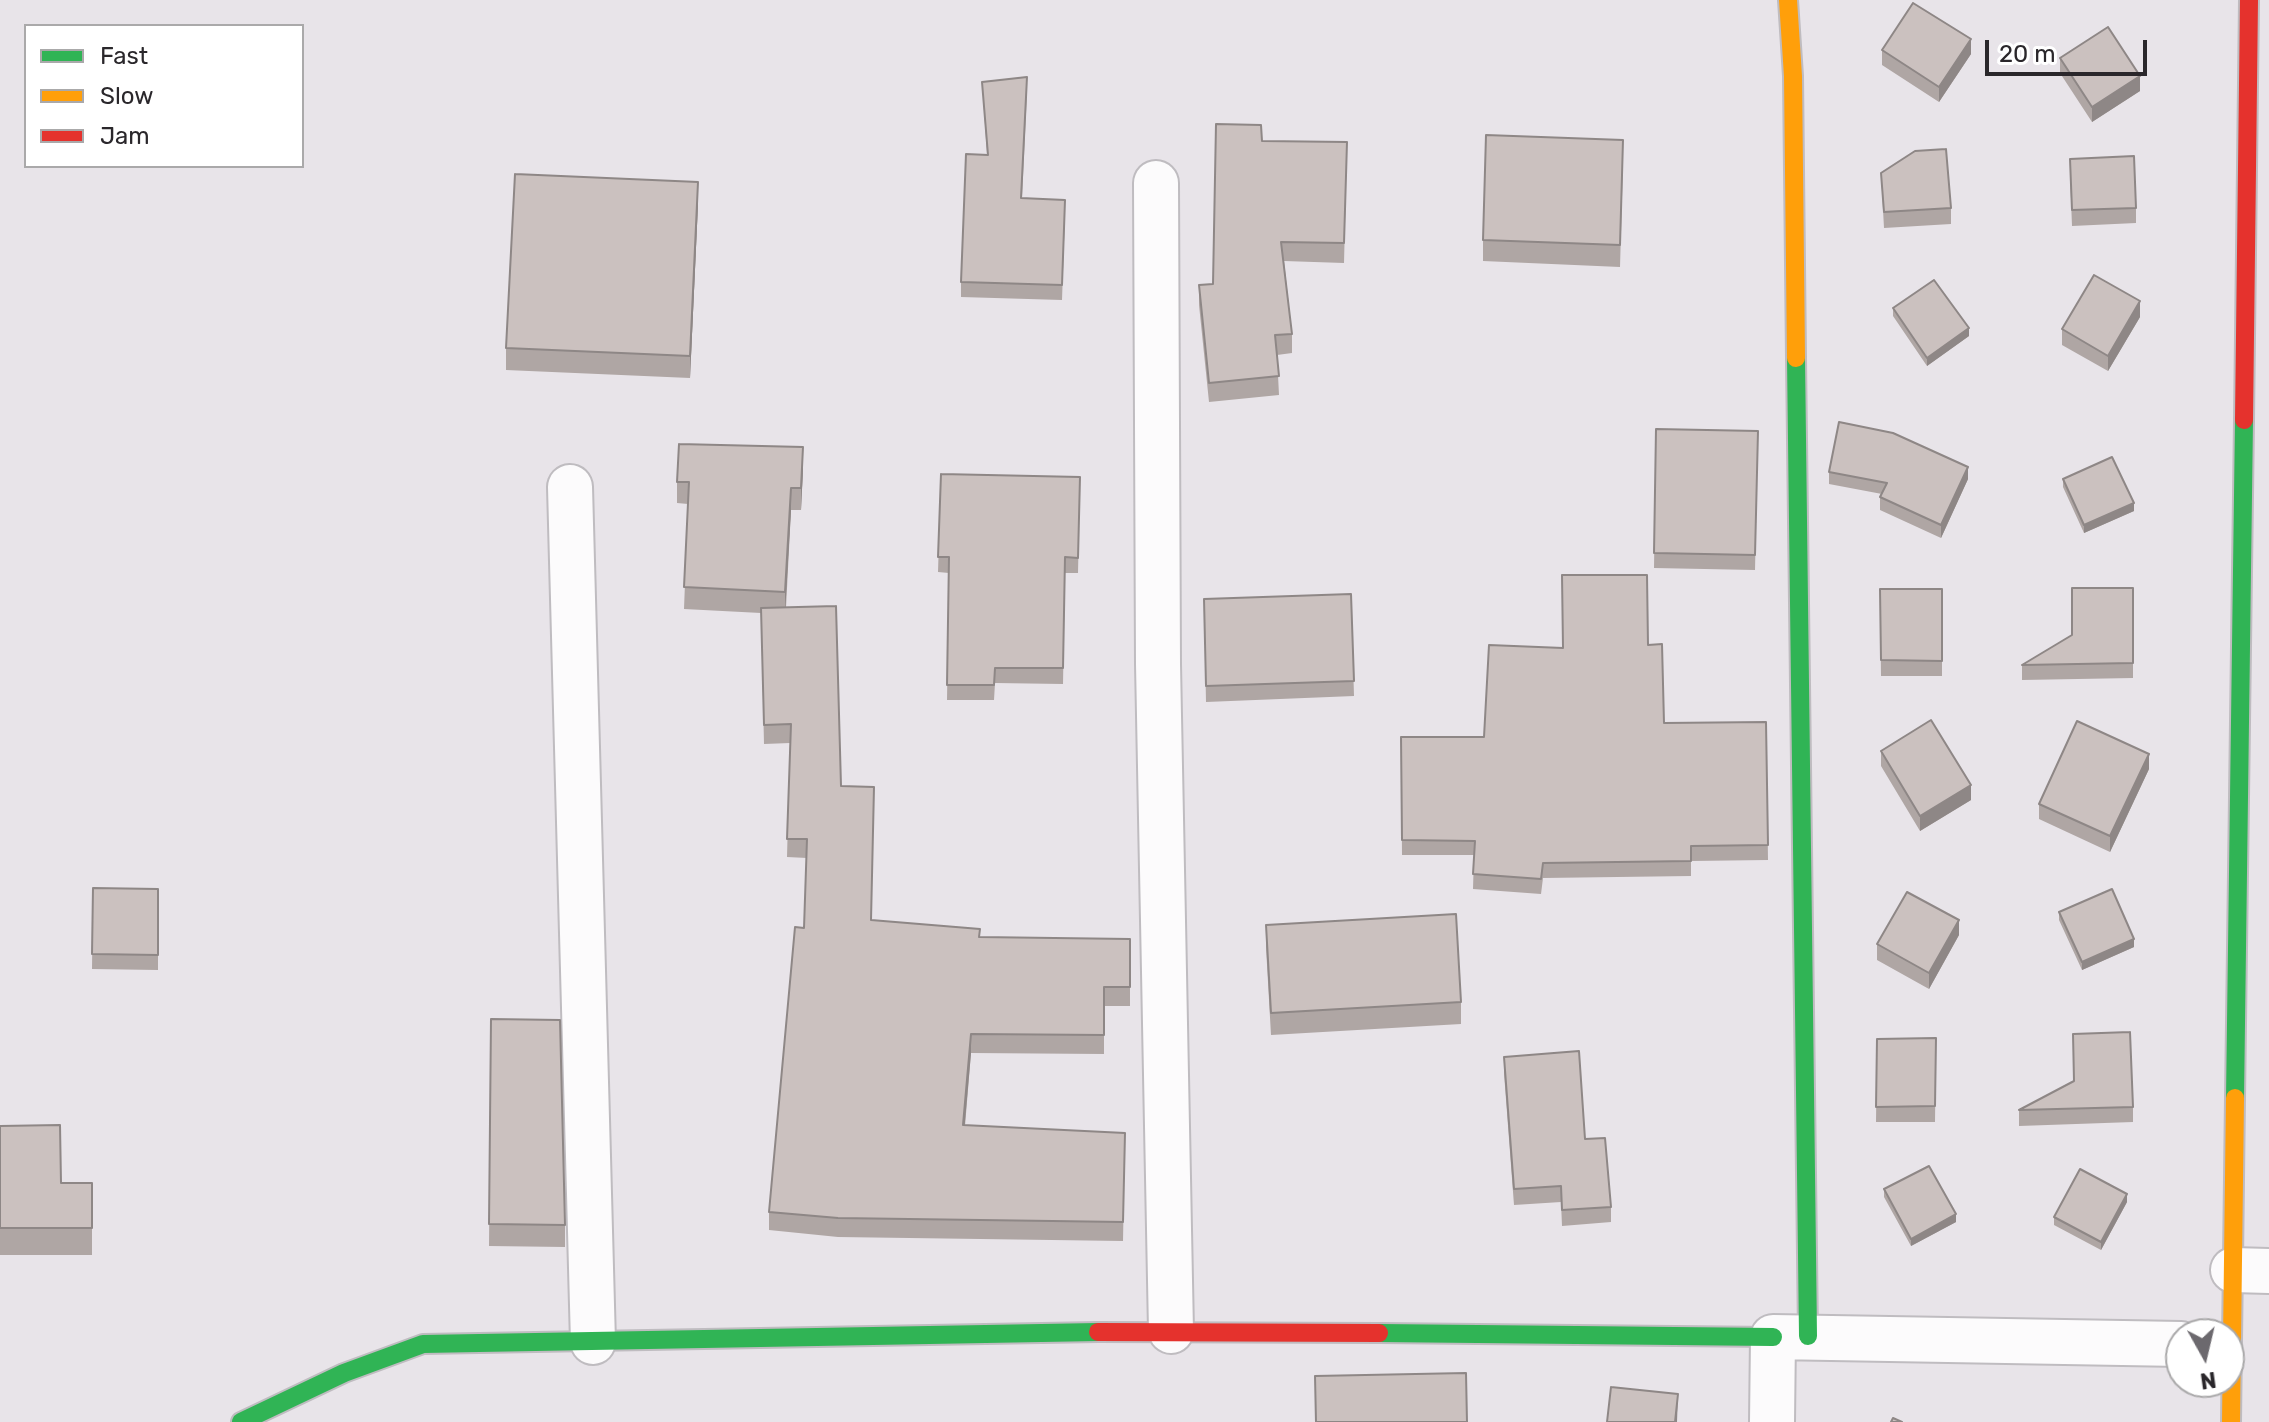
<!DOCTYPE html>
<html>
<head>
<meta charset="utf-8">
<style>
	body { margin:0 }
	#map { position:relative; width:2269px; height:1422px; overflow:hidden; background:#e8e4e9; font-family:Rubik,sans-serif }
	canvas { display:block }
	.legend { position:absolute; left:24px; top:24px; width:280px; height:144px; box-sizing:border-box; background:#fff; border:2px solid #aaa9aa; margin:0; padding:10px 14px; list-style:none; font-size:24px; color:#2a272b }
	.legend li { display:flex; align-items:center; gap:16px; height:40px }
	.legend b { width:40px; border:2px solid #aaa9aa }
	.north { position:absolute; left:2165px; top:1318px; width:80px; height:80px; box-sizing:border-box; background:#fff; border:2px solid #aaa9aa; border-radius:50%; rotate:172deg; font-size:22px; font-weight:700; line-height:32px; text-align:center; color:#2a272b }
	.north::after { content:''; display:block; margin:auto; width:28px; height:36px; background:#6c696e; clip-path:polygon(50% 0,100% 100%,50% 72%,0 100%) }
	.scale { position:absolute; left:1985px; top:40px; width:162px; height:36px; box-sizing:border-box; border:4px solid #2a272b; border-top:0; padding-left:10px; font-size:24px; line-height:28px; white-space:nowrap; color:#2a272b; -webkit-text-stroke:6px #fff; paint-order:stroke }
</style>
</head>
<body>
<div id="map">
<canvas width="2269" height="1422"></canvas>
<ul class="legend">
<li><b style="height:10px;background:#30b455"></b>Fast</li>
<li><b style="height:10px;background:#ff9f0a"></b>Slow</li>
<li><b style="height:10px;background:#e5322d"></b>Jam</li>
</ul>
<div class="north">N</div>
<div class="scale">20 m</div>
</div>
<script>
const ctx = document.querySelector('canvas').getContext('2d');
ctx.lineJoin = 'round';
const toPath = rows => new Path2D(rows.map(r => 'M' + r).join(''));
function trace(path, color, width, dash) { ctx.strokeStyle = color; ctx.lineWidth = width; ctx.lineCap = dash ? 'butt' : 'round'; ctx.setLineDash(dash || []); ctx.stroke(path); }
function paint(path, color) { ctx.fillStyle = color; ctx.fill(path, 'evenodd'); }
const street = toPath([
	[1156,183,1158,664,1171,1331],
	[570,487,593,1342],
	[2233,1270,2269,1271],
	[1772,1422,1773,1337,2181,1344]
]);
const fast = toPath([
	[1796,358,1808,1336],
	[2235,1098,2244,420],
	[1379,1333,1773,1337],
	[241,1422,344,1373,423,1344,1098,1332]
]);
const slow = toPath([
	[1788,0,1793,76,1796,358],
	[2231,1422,2235,1098]
]);
const jam = toPath([
	[2244,420,2249,0],
	[1098,1332,1379,1333]
]);
trace(street, '#bfbcc0', 48);
trace(fast, '#bfbcc0', 22);
trace(slow, '#bfbcc0', 22);
trace(jam, '#bfbcc0', 22);
trace(street, '#fcfbfc', 44);
trace(fast, '#30b455', 18);
trace(slow, '#ff9f0a', 18);
trace(jam, '#e5322d', 18);
paint(toPath([
	[1882,50,1971,54,1939,102,1882,65],
	[2060,58,2140,91,2092,122,2060,73],
	[982,82,1027,92,1022,198,1065,214,1062,300,961,297,961,282,987,154],
	[1262,141,1347,142,1344,263,1284,261,1292,334,1292,353,1277,355,1279,395,1209,402,1199,305,1199,285,1213,284],
	[1623,162,1620,267,1483,261,1483,240],
	[1881,173,1951,208,1951,224,1884,228],
	[2070,174,2136,208,2136,223,2072,226],
	[698,204,690,378,506,370,506,348],
	[1893,308,1969,336,1927,366,1893,316],
	[2140,317,2108,371,2062,345,2062,329],
	[1656,429,1758,431,1755,570,1654,568],
	[803,469,801,510,791,510,786,608,841,786,871,920,980,937,1130,939,1130,1006,1104,1006,1104,1054,971,1053,965,1126,1125,1133,1123,1241,838,1237,769,1230,769,1212,804,928,807,858,787,857,790,743,764,744,761,613,684,609,688,504,677,503,677,482],
	[1829,472,1968,479,1941,538,1880,510,1880,497,1882,494,1829,484],
	[941,474,1080,477,1078,573,1065,573,1063,684,995,683,994,700,947,700,949,573,938,572],
	[2063,479,2134,511,2084,533,2063,487],
	[2133,588,2133,678,2022,680,2022,665,2072,635],
	[1880,589,1942,589,1942,676,1881,676],
	[1351,594,1354,696,1206,702,1204,599],
	[1648,645,1664,723,1766,722,1768,860,1691,861,1691,876,1543,878,1541,894,1473,889,1474,855,1402,855,1401,737,1484,737,1563,648],
	[1881,751,1971,800,1920,831,1881,766],
	[2149,769,2110,852,2039,819,2039,804],
	[93,888,158,889,158,970,92,969],
	[2059,912,2134,947,2082,970,2059,920],
	[1266,925,1461,1002,1461,1024,1271,1035,1266,947],
	[1959,935,1929,989,1877,960,1877,944],
	[491,1019,565,1225,565,1247,489,1246],
	[1936,1038,1935,1122,1876,1122,1877,1039],
	[1504,1057,1585,1139,1611,1207,1611,1222,1562,1226,1561,1202,1514,1205,1504,1073],
	[2074,1081,2133,1107,2133,1122,2019,1126,2019,1110],
	[0,1126,61,1183,92,1183,92,1255,0,1255],
	[1884,1189,1956,1222,1911,1246,1884,1197],
	[2127,1202,2101,1250,2054,1225,2054,1217]
]), '#afa6a4');
paint(toPath([
	[1971,39,1971,54,1939,102,1939,87],
	[2140,76,2140,91,2092,122,2092,107],
	[698,182,698,204,690,378,690,356],
	[2140,301,2140,317,2108,371,2108,356],
	[1969,328,1969,336,1927,366,1927,358],
	[803,447,803,469,801,510,801,488],
	[1968,467,1968,479,1941,538,1941,525],
	[791,488,791,510,785,614,785,592],
	[2134,503,2134,511,2084,533,2084,525],
	[2149,754,2149,769,2110,852,2110,836],
	[1971,785,1971,800,1920,831,1920,816],
	[1959,920,1959,935,1929,989,1929,973],
	[2134,939,2134,947,2082,970,2082,962],
	[971,1034,971,1053,963,1144,963,1125],
	[2127,1194,2127,1202,2101,1250,2101,1242],
	[1956,1214,1956,1222,1911,1246,1911,1239],
	[1678,1394,1677,1422,1675,1422]
]), '#8e8786');
const building = toPath([
	[1913,3,1971,39,1939,87,1882,50,1913,3],
	[2108,27,2140,76,2092,107,2060,58,2108,27],
	[1027,77,1021,198,1065,200,1062,285,961,282,966,154,988,155,982,82,1027,77],
	[1216,124,1261,125,1262,141,1347,142,1344,243,1281,242,1292,334,1275,335,1279,376,1209,383,1199,285,1213,284,1216,124],
	[1486,135,1623,140,1620,245,1483,240,1486,135],
	[1946,149,1951,208,1884,212,1881,173,1915,151,1946,149],
	[2134,156,2136,208,2072,210,2070,159,2134,156],
	[515,174,698,182,690,356,506,348,515,174],
	[2094,275,2140,301,2108,356,2062,329,2094,275],
	[1934,280,1969,328,1927,358,1893,308,1934,280],
	[1839,422,1893,433,1968,467,1941,525,1880,497,1887,483,1829,472,1839,422],
	[1656,429,1758,431,1755,555,1654,553,1656,429],
	[679,444,803,447,801,488,791,488,785,592,684,587,689,482,677,482,679,444],
	[2112,457,2134,503,2084,525,2063,479,2112,457],
	[941,474,1080,477,1078,558,1065,557,1063,668,995,668,994,685,947,685,949,557,938,557,941,474],
	[1562,575,1647,575,1648,645,1662,644,1664,723,1766,722,1768,845,1691,846,1691,861,1543,863,1541,879,1473,874,1475,841,1402,840,1401,737,1484,737,1489,645,1563,648,1562,575],
	[2072,588,2133,588,2133,663,2022,665,2072,635,2072,588],
	[1880,589,1942,589,1942,661,1881,660,1880,589],
	[1351,594,1354,681,1206,686,1204,599,1351,594],
	[836,606,841,786,874,787,871,920,980,929,979,937,1130,939,1130,987,1104,987,1104,1035,971,1034,963,1125,1125,1133,1123,1222,838,1218,769,1212,795,927,804,928,807,839,787,839,791,724,764,725,761,608,836,606],
	[1931,720,1971,785,1920,816,1881,751,1931,720],
	[2077,721,2149,754,2110,836,2039,804,2077,721],
	[93,888,158,889,158,955,92,954,93,888],
	[2112,889,2134,939,2082,962,2059,912,2112,889],
	[1907,892,1959,920,1929,973,1877,944,1907,892],
	[1456,914,1461,1002,1271,1013,1266,925,1456,914],
	[491,1019,560,1020,565,1225,489,1224,491,1019],
	[2130,1032,2133,1107,2019,1110,2074,1081,2073,1034,2130,1032],
	[1936,1038,1935,1106,1876,1107,1877,1039,1936,1038],
	[1579,1051,1585,1139,1605,1138,1611,1207,1562,1210,1561,1186,1514,1189,1504,1057,1579,1051],
	[60,1125,61,1183,92,1183,92,1228,0,1228,0,1126,60,1125],
	[1929,1166,1956,1214,1911,1239,1884,1189,1929,1166],
	[2080,1169,2127,1194,2101,1242,2054,1217,2080,1169],
	[1466,1373,1467,1422,1316,1422,1315,1376,1466,1373],
	[1611,1387,1678,1394,1675,1422,1607,1422,1611,1387],
	[1893,1418,1902,1422,1891,1422,1893,1418]
]);
paint(building, '#cbc1bf');
trace(building, '#8e8786', 2);
</script>
</body>
</html>
